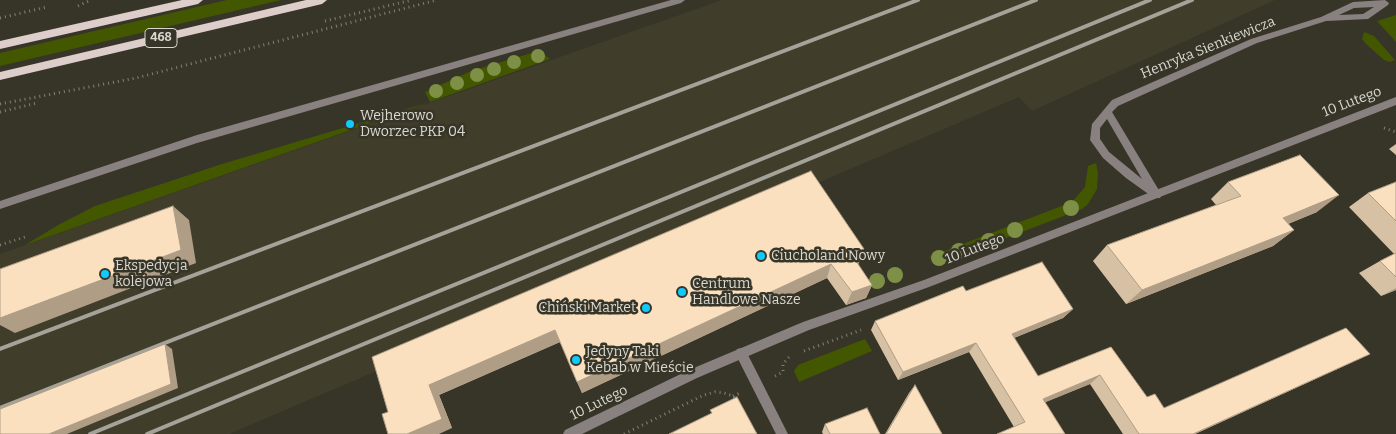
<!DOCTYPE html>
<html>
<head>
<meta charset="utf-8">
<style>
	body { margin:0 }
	canvas { display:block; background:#373428 }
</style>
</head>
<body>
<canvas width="1396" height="434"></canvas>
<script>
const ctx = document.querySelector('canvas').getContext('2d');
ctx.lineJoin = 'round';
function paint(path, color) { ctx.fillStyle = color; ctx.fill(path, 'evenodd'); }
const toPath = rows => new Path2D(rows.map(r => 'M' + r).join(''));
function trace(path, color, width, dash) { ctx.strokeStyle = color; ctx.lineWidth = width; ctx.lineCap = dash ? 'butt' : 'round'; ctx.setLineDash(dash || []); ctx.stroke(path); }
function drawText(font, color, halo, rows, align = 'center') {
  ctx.font = font + ' Bitter,serif'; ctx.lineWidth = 5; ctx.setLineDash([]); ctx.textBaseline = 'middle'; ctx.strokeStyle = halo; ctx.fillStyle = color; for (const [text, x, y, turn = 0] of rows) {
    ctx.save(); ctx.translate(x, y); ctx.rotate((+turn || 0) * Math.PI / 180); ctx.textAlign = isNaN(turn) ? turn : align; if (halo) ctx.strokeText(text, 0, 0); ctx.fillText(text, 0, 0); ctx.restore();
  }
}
paint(toPath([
	[722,0,1275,0,1032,111,1019,97,229,434,0,434,0,254]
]), '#413d2b');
paint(toPath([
	[227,0,281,0,0,66,0,53],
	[1396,15,1396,42,1377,21],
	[1364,32,1374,36,1395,60,1390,62,1384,60,1366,44,1362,39],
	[535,52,542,53,550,59,430,102,25,245,60,224,95,206,222,164,430,102,425,92,471,71],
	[1096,163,1098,173,1097,189,1088,204,1082,209,938,264,929,257,1072,202,1085,187,1088,166],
	[865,339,872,351,799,382,794,371,798,365]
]), '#435600');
trace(toPath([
	[78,6,91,0],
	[0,18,47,7],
	[325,21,412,0],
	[0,104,136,78,437,0],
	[0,112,37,103],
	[1384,128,1396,132],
	[0,245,25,237],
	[804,351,861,330],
	[775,376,783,372,783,364,789,357],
	[733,396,740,393],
	[624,434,704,395,715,392,724,393,733,396,738,401]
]), '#828076', 3, [1, 4]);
paint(toPath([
	[671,0,685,0,681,3,197,143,0,209,0,201,197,135,671,0]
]), '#888180');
paint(toPath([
	[1385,0,1389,3,1388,5,1368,19,1326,21,1257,43,1118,106,1112,112,1160,192,1162,195,1160,198,1154,198,1126,178,1103,158,1090,140,1092,124,1112,100,1251,39,1321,17,1353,2,1385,0],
	[1374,7,1363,14,1339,15,1354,8,1374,7],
	[1107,119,1142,179,1109,152,1100,139,1100,128,1107,119],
	[741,348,745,349,788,434,776,434,735,353,737,349,741,348]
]), '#888180');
paint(toPath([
	[1396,97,1396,105,929,287,809,330,697,378,582,434,563,434,565,430,689,370,803,322,924,280,1396,97]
]), '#888180');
paint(toPath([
	[182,0,203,0,198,4,0,49,0,41,182,0],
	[306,0,327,0,322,4,0,80,0,72,306,0]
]), '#ddcecb');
trace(toPath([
	[0,349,918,0],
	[0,408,1036,0],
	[90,434,1150,0],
	[147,434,1192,0]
]), '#a4a299', 4);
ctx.fillStyle = '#7d9046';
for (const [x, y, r] of [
	[538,56,7],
	[514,62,7],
	[494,69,7],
	[477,75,7],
	[457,83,7],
	[436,91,7],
	[1071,208,8],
	[1015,230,8],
	[989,241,8],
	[959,251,8],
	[939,258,8],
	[895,275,8],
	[877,281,8]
]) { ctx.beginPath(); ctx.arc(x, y, r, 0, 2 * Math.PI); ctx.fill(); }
paint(toPath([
	[1396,144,1396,155,1389,149],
	[811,171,859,263,858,264,872,285,866,298,846,305,827,278,582,393,560,342,439,395,452,428,388,412],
	[1228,182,1317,212,1288,224,1294,230,1273,246,1126,304,1093,261,1107,245,1216,205,1211,199],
	[1396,182,1396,290,1381,296,1359,273,1380,261,1394,254,1349,207,1368,193],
	[1073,309,1063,318,1014,338,1038,376,1111,347,1147,397,1164,408,1370,354,1195,434,1123,434,1090,384,1045,402,1065,434,1014,427,969,352,898,380,871,330,875,321],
	[915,385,942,434,885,434,909,393],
	[825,424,880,434,823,434,822,432]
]), '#d7c1a4');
paint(toPath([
	[1339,195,1317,212,1263,234,1283,218],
	[173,206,189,220,196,263,15,333,0,325,0,318],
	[1294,230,1273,246,1126,304,1142,290],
	[864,249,859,263,847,269,852,255],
	[831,264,827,278,582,393,577,382],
	[872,285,866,298,846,305,852,292],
	[1396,288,1396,290,1381,296],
	[1073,309,1063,318,1004,342,1012,334],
	[555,330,560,342,439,395,452,428,439,434,407,434,429,385],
	[976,343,969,352,898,380,903,372],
	[165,344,172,349,178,388,67,434,49,434],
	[1370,354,1195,434,1193,434],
	[1100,375,1090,384,1034,407,1043,399]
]), '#af9d86');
const building = toPath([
	[1300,155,1339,195,1283,218,1294,230,1142,290,1107,245,1241,196,1228,182,1300,155],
	[811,171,864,249,852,255,872,285,852,292,831,264,577,382,555,330,429,385,442,419,407,434,388,434,382,414,388,412,372,357,811,171],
	[1396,182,1396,221,1368,193,1396,182],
	[173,206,181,250,0,318,0,269,173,206],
	[1396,253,1396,277,1380,261,1396,253],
	[1042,262,1073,309,1012,334,1038,376,1111,347,1147,397,1155,394,1164,408,1346,328,1370,354,1193,434,1139,434,1100,375,1043,399,1065,434,997,434,1025,422,976,343,903,372,875,321,963,286,966,291,1042,262],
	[165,344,171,384,49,434,0,434,0,409,165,344],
	[915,385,942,434,886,434,915,385],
	[737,397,757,434,669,434,712,413,710,410,737,397],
	[867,408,880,434,830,434,825,424,867,408]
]);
paint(building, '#fae0bf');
trace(building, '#af9d86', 1);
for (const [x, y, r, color] of [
	[350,124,5,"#0fcafa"],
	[761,256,5,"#0fcafa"],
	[105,274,5,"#0fcafa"],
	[682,292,5,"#0fcafa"],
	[646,308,5,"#0fcafa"],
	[576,360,5,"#0fcafa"]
]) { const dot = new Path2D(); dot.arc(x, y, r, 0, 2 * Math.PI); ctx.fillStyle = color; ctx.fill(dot); trace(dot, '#373428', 2); }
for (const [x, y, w] of [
	[161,38,32]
]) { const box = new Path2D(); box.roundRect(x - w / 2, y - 9.5, w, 19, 4); ctx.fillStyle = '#373428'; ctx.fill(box); trace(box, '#dad9d1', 1); }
drawText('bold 12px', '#dad9d1', null, [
	["468",161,38]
]);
drawText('14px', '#dad9d1', '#373428', [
	["Henryka Sienkiewicza",1208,48,-22],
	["10 Lutego",1352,102,-21],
	["10 Lutego",975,249,-21],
	["10 Lutego",599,403,-26]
]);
drawText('14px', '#dad9d1', '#373428', [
	["Wejherowo",360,116],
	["Dworzec PKP 04",360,132],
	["Ciucholand Nowy",771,256],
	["Ekspedycja",115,266],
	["kolejowa",115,282],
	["Centrum",692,284],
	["Handlowe Nasze",692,300],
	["Chiński Market",636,308,"right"],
	["Jedyny Taki",586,352],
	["Kebab w Mieście",586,368]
], 'left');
</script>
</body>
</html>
